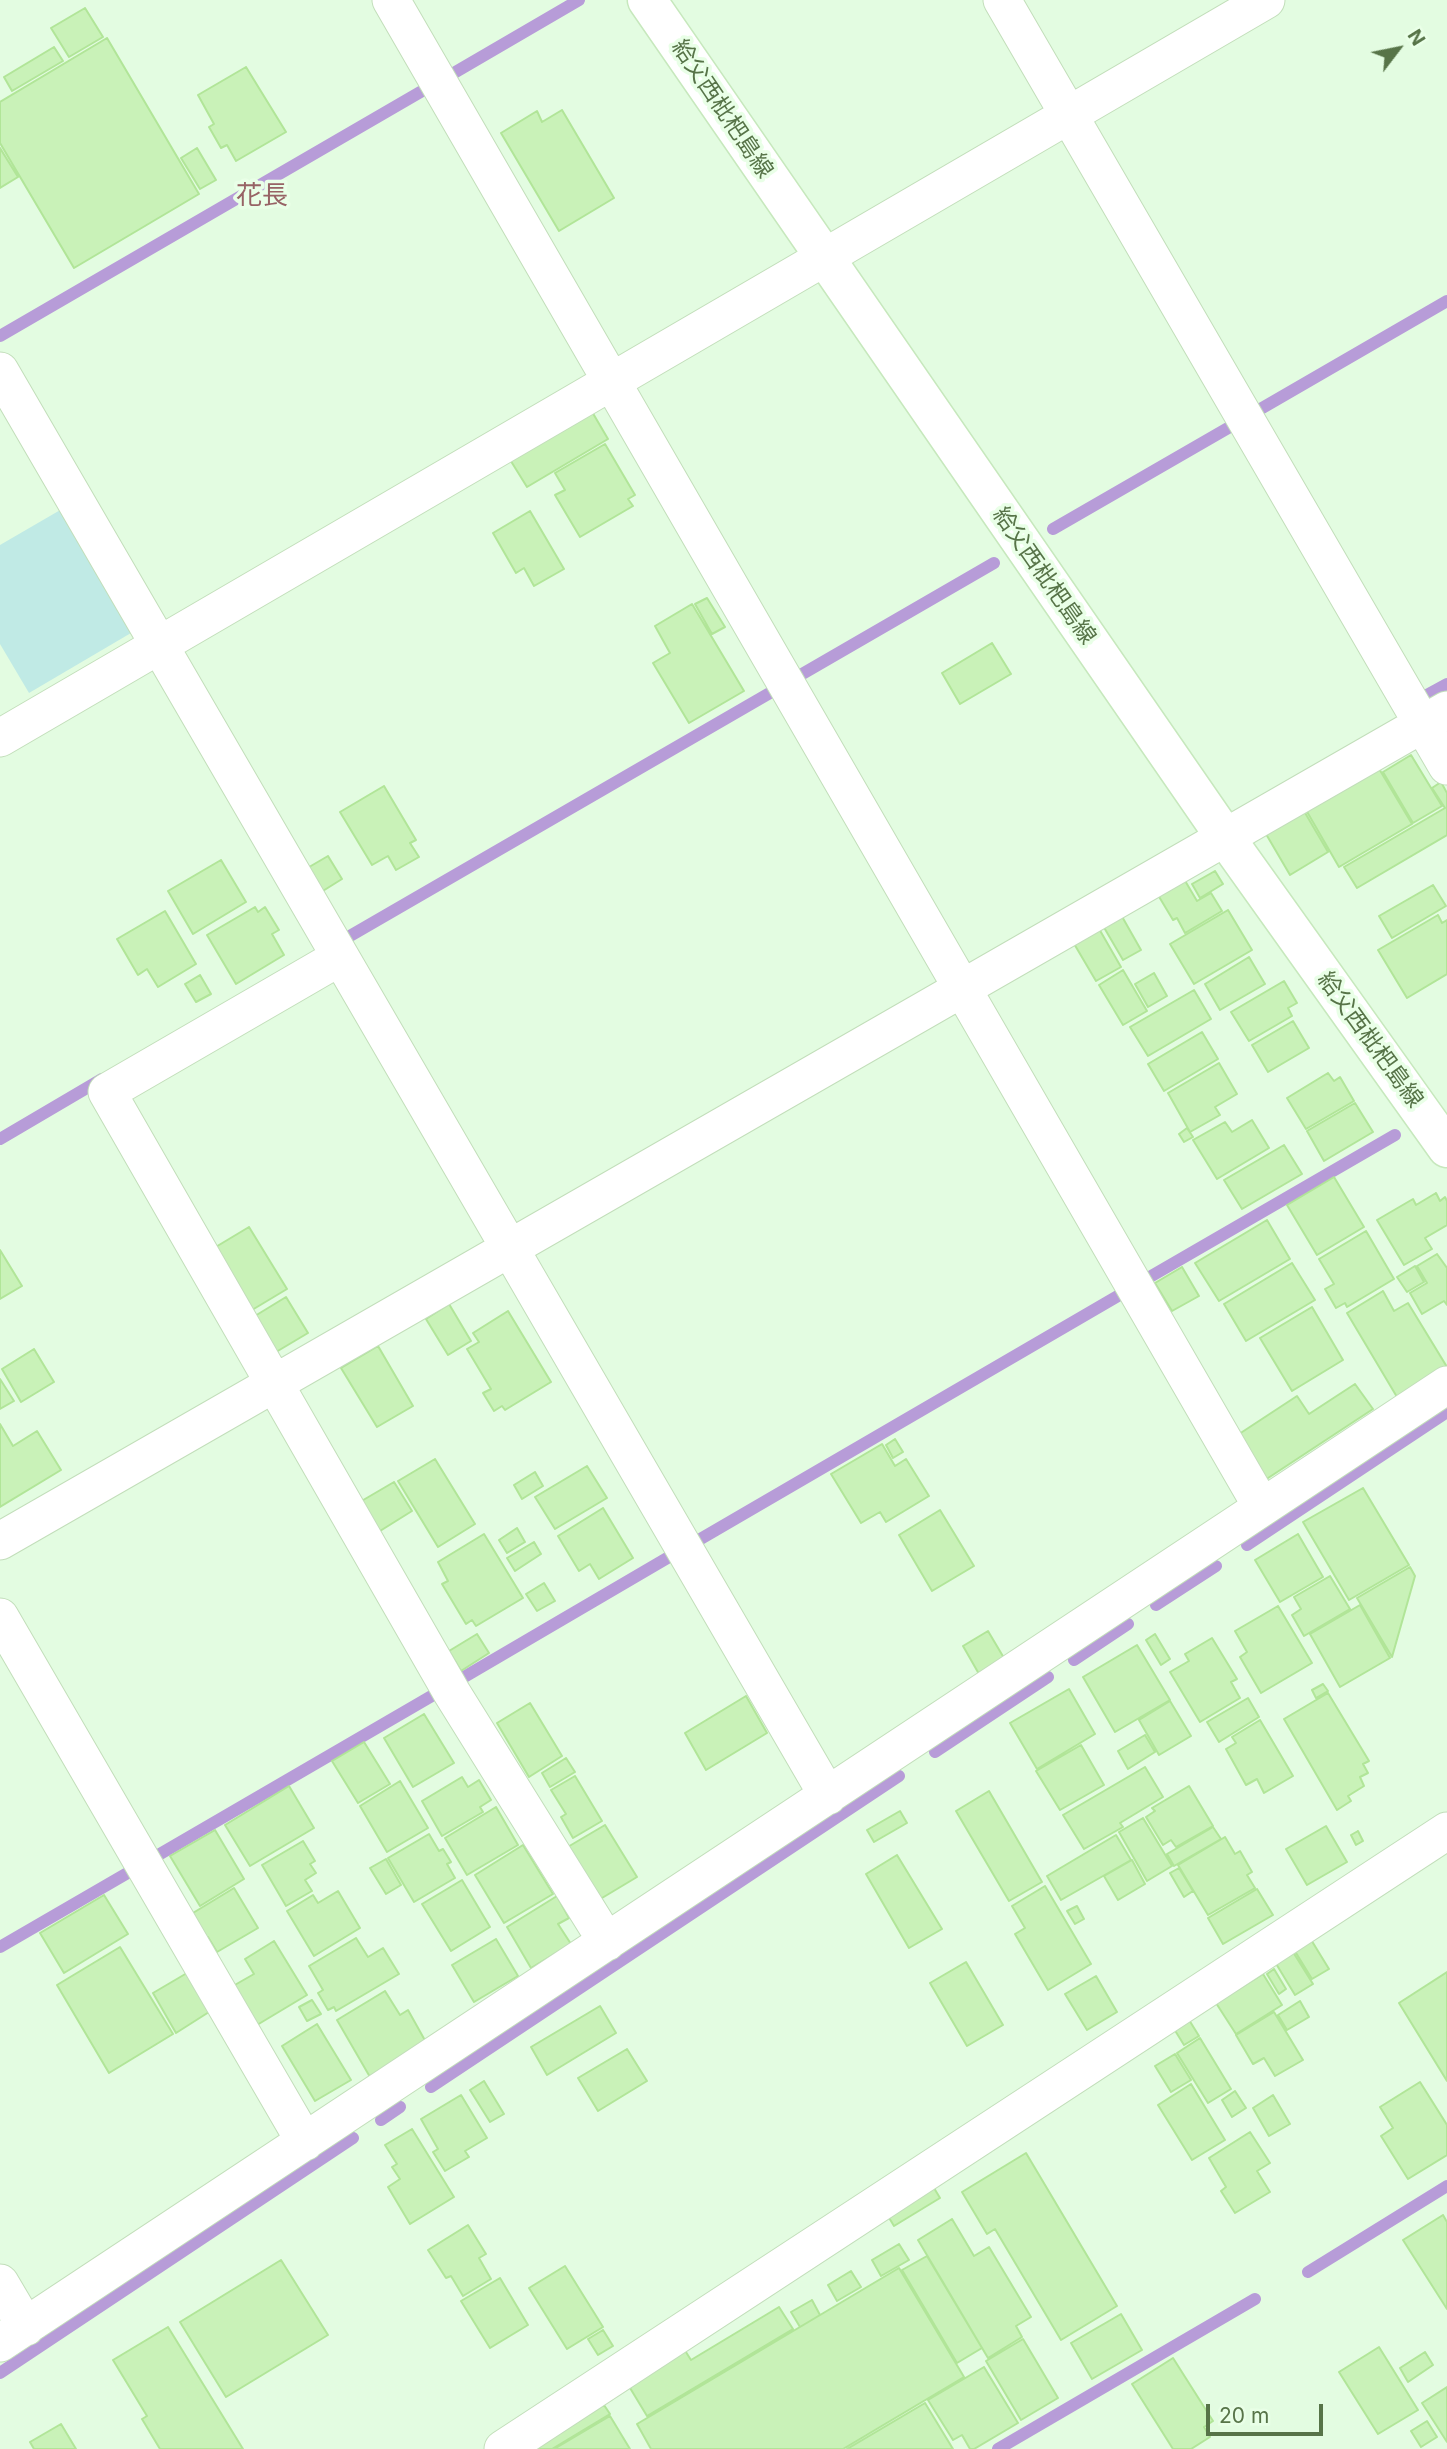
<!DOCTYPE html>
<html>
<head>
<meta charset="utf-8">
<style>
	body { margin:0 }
	#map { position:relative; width:1447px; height:2449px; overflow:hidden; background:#e3fce1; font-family:Inter,sans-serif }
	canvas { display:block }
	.north { position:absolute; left:1363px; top:14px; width:70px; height:70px; -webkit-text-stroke:5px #e9ffe7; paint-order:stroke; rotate:58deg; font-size:19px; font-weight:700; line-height:28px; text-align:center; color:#577448 }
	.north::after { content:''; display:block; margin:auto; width:24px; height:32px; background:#577448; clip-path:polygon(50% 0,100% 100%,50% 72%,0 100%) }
	.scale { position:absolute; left:1206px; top:2404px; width:117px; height:32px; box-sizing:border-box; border:4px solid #577448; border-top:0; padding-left:9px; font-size:21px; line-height:24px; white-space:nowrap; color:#577448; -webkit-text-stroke:5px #e9ffe7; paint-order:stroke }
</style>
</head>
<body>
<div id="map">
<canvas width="1447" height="2449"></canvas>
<div class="north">N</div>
<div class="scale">20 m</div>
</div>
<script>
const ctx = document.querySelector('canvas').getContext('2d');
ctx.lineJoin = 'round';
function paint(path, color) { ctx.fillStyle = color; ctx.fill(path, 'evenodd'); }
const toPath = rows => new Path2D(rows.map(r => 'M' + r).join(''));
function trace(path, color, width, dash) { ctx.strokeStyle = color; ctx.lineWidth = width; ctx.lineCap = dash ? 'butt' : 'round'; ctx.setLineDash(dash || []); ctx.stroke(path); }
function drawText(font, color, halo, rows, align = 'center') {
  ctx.font = font + ' Inter,"Noto Sans JP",sans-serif'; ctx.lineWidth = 7; ctx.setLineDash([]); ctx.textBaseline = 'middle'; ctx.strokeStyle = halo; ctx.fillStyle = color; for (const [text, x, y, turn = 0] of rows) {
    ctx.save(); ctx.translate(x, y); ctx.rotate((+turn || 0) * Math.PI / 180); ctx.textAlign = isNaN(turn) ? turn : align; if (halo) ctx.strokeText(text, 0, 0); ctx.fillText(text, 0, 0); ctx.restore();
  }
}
paint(toPath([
	[62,509,131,633,29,693,0,644,0,545]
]), '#c0eae5');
trace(toPath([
	[447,77,579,0],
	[0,336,429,87],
	[1257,411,1447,301],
	[1053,529,1235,424],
	[797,677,994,563],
	[1425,696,1447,684],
	[343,940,775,690],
	[0,1139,102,1079],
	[1148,1278,1395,1135],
	[697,1541,1123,1293],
	[1247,1545,1447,1412],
	[1156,1605,1216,1566],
	[1074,1660,1128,1624],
	[459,1680,669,1557],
	[935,1752,1048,1677],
	[160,1854,442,1690],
	[0,1947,131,1871],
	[431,2087,899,1776],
	[381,2120,400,2107],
	[1308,2272,1447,2186],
	[0,2373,353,2138],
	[998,2449,1255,2299]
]), '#b79cd8', 12);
const building = toPath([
	[85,8,103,37,69,57,51,28,85,8],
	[107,38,199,194,74,268,0,143,0,102,107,38],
	[54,47,63,61,12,91,4,77,54,47],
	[246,67,286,132,236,161,227,145,221,148,209,127,214,124,198,95,246,67],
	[562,110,614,198,559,231,501,133,537,111,542,122,562,110],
	[0,148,18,177,0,188,0,148],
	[197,148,216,180,200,189,181,158,197,148],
	[591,410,608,439,527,487,509,458,591,410],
	[605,444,635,495,628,499,633,506,580,537,555,495,565,490,555,473,605,444],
	[530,511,564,569,534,586,524,568,516,573,493,533,530,511],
	[707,598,725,627,712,634,695,604,707,598],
	[692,604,744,691,689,723,653,663,670,653,655,626,692,604],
	[992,643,1011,674,960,704,942,673,992,643],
	[1411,755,1442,806,1413,823,1383,772,1411,755],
	[1378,767,1412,824,1339,867,1306,810,1378,767],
	[1441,782,1447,793,1447,835,1357,888,1344,867,1445,808,1432,788,1441,782],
	[384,786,416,840,410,843,419,857,396,870,388,856,372,865,340,812,384,786],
	[1304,811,1328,852,1290,875,1266,834,1304,811],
	[328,856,342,879,318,894,304,870,328,856],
	[221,860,246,902,193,934,168,891,221,860],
	[1215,871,1223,884,1200,898,1192,884,1215,871],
	[1184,879,1197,901,1211,893,1222,911,1185,933,1177,918,1173,920,1158,895,1184,879],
	[1433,885,1446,906,1392,938,1379,916,1433,885],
	[255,907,258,912,265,907,279,930,272,934,284,955,236,984,207,935,255,907],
	[1228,910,1252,950,1194,984,1170,944,1228,910],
	[165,911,196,964,158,987,147,969,138,975,117,939,165,911],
	[1120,913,1141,950,1123,960,1102,924,1120,913],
	[1438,915,1442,923,1447,920,1447,974,1407,998,1378,950,1438,915],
	[1098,927,1121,967,1096,981,1073,942,1098,927],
	[1249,957,1265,984,1220,1010,1205,984,1249,957],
	[1123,970,1147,1011,1123,1025,1099,985,1123,970],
	[1154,973,1167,996,1148,1007,1135,984,1154,973],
	[200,975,211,994,196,1002,185,984,200,975],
	[1284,981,1297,1003,1288,1008,1292,1016,1249,1041,1231,1012,1284,981],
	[1194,990,1211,1019,1148,1056,1130,1027,1194,990],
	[1293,1021,1309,1048,1268,1072,1252,1045,1293,1021],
	[1202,1032,1218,1059,1164,1091,1148,1064,1202,1032],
	[1219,1063,1237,1094,1215,1107,1220,1115,1190,1132,1168,1093,1219,1063],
	[1328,1073,1334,1081,1340,1077,1354,1101,1306,1129,1287,1098,1328,1073],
	[1355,1103,1373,1132,1324,1161,1307,1131,1355,1103],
	[1252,1120,1269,1148,1217,1179,1193,1140,1225,1122,1232,1132,1252,1120],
	[1187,1128,1193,1137,1184,1142,1179,1134,1187,1128],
	[1284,1145,1302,1174,1242,1209,1224,1180,1284,1145],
	[1334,1177,1364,1227,1317,1255,1287,1205,1334,1177],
	[1436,1193,1440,1201,1445,1197,1447,1201,1447,1225,1425,1238,1432,1249,1404,1265,1377,1220,1413,1199,1416,1205,1436,1193],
	[1267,1220,1290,1259,1219,1301,1195,1263,1267,1220],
	[249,1227,287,1289,247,1313,209,1251,249,1227],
	[1366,1231,1394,1279,1347,1307,1345,1303,1336,1308,1325,1289,1334,1284,1319,1259,1366,1231],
	[0,1250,22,1286,0,1299,0,1250],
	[1437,1254,1447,1268,1447,1305,1444,1301,1422,1314,1410,1293,1427,1283,1417,1266,1437,1254],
	[1292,1263,1315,1300,1246,1341,1224,1304,1292,1263],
	[1415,1266,1424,1282,1407,1292,1397,1277,1415,1266],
	[1182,1267,1199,1296,1172,1311,1155,1283,1182,1267],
	[1383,1291,1394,1311,1408,1303,1447,1367,1397,1397,1347,1313,1383,1291],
	[286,1297,308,1333,271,1355,250,1319,286,1297],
	[449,1304,471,1341,448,1355,426,1319,449,1304],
	[1312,1307,1343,1360,1292,1391,1260,1338,1312,1307],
	[508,1311,551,1382,505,1410,502,1406,494,1411,483,1393,491,1389,467,1349,479,1342,473,1333,508,1311],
	[378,1346,413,1406,377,1427,341,1368,378,1346],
	[34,1349,54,1382,21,1402,2,1369,34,1349],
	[0,1379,14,1401,0,1409,0,1379],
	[1355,1384,1373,1409,1262,1482,1233,1438,1297,1396,1309,1414,1355,1384],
	[0,1424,13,1446,37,1431,61,1470,0,1507,0,1424],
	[895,1439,903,1452,893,1458,886,1445,895,1439],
	[882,1444,895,1466,906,1459,929,1496,886,1522,880,1512,861,1523,831,1474,882,1444],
	[435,1459,475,1524,438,1547,398,1481,435,1459],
	[587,1466,607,1498,555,1529,535,1497,587,1466],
	[535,1472,543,1486,522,1499,514,1485,535,1472],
	[394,1482,412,1511,372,1536,353,1506,394,1482],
	[1363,1488,1409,1565,1349,1600,1303,1522,1363,1488],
	[603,1508,633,1558,599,1579,590,1564,579,1571,558,1536,603,1508],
	[940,1510,974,1566,932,1591,899,1535,940,1510],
	[517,1528,525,1542,507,1553,499,1540,517,1528],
	[484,1534,523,1598,476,1626,472,1620,466,1624,442,1584,448,1581,438,1562,484,1534],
	[1298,1534,1323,1577,1280,1602,1255,1560,1298,1534],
	[534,1542,541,1554,515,1571,507,1558,534,1542],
	[1410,1567,1415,1576,1392,1657,1357,1598,1410,1567],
	[1330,1576,1350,1609,1304,1636,1292,1615,1301,1609,1294,1597,1330,1576],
	[544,1583,555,1601,537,1611,526,1594,544,1583],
	[1360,1605,1390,1658,1340,1687,1310,1634,1360,1605],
	[1278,1606,1312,1663,1261,1693,1240,1657,1247,1652,1235,1631,1278,1606],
	[988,1631,1004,1658,979,1674,963,1646,988,1631],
	[477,1634,489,1653,461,1671,449,1651,477,1634],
	[1155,1634,1170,1659,1161,1665,1146,1640,1155,1634],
	[1212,1638,1237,1679,1231,1682,1240,1698,1200,1722,1170,1672,1189,1661,1185,1654,1212,1638],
	[1137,1645,1170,1700,1115,1732,1083,1677,1137,1645],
	[1323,1684,1328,1691,1316,1698,1312,1690,1323,1684],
	[1069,1689,1095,1734,1037,1769,1010,1723,1069,1689],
	[1328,1693,1369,1761,1363,1764,1368,1773,1360,1777,1364,1786,1348,1796,1351,1801,1337,1810,1284,1719,1328,1693],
	[746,1696,767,1733,706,1770,685,1733,746,1696],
	[1248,1698,1259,1717,1219,1742,1207,1722,1248,1698],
	[1170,1701,1191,1736,1159,1755,1139,1720,1170,1701],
	[530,1703,562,1756,529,1777,497,1723,530,1703],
	[424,1714,454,1763,413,1787,384,1738,424,1714],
	[1260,1720,1293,1776,1264,1793,1257,1779,1246,1785,1226,1749,1236,1743,1232,1737,1260,1720],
	[1145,1735,1155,1752,1128,1769,1118,1751,1145,1735],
	[364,1742,390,1784,358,1803,332,1761,364,1742],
	[1081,1745,1104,1785,1060,1810,1036,1771,1081,1745],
	[566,1758,575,1772,550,1787,542,1773,566,1758],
	[1145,1767,1163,1797,1120,1823,1123,1827,1084,1849,1063,1815,1145,1767],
	[575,1776,602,1821,573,1838,561,1817,566,1814,551,1790,575,1776],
	[462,1777,468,1787,479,1780,491,1800,480,1807,483,1812,442,1836,422,1801,462,1777],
	[400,1781,428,1828,387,1852,360,1806,400,1781],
	[289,1786,314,1828,250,1866,225,1825,289,1786],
	[1189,1786,1213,1826,1176,1847,1171,1840,1163,1845,1146,1817,1155,1811,1152,1808,1189,1786],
	[989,1791,1042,1882,1009,1901,956,1811,989,1791],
	[496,1807,518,1845,467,1875,445,1838,496,1807],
	[900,1811,907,1823,874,1842,867,1830,900,1811],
	[1143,1818,1172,1866,1147,1881,1119,1832,1143,1818],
	[605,1825,637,1877,597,1901,566,1848,605,1825],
	[1326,1826,1347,1862,1307,1885,1286,1849,1326,1826],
	[1213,1827,1221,1839,1174,1866,1167,1854,1213,1827],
	[215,1830,244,1879,200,1906,170,1856,215,1830],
	[1358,1831,1363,1841,1356,1845,1351,1835,1358,1831],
	[429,1834,439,1851,443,1849,451,1862,447,1864,455,1878,414,1902,388,1858,429,1834],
	[1116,1835,1131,1860,1061,1900,1047,1876,1116,1835],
	[1225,1837,1235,1854,1240,1851,1252,1872,1247,1875,1255,1888,1208,1915,1178,1865,1225,1837],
	[303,1841,315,1861,310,1864,316,1873,305,1880,312,1891,286,1906,262,1865,303,1841],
	[523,1845,553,1894,504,1923,475,1875,523,1845],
	[897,1855,942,1929,909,1948,866,1874,897,1855],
	[386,1859,401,1885,386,1894,370,1868,386,1859],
	[1132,1860,1145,1884,1118,1900,1104,1876,1132,1860],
	[1179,1868,1193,1891,1184,1897,1170,1873,1179,1868],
	[462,1880,490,1927,451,1951,422,1904,462,1880],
	[1045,1886,1091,1964,1048,1990,1015,1934,1025,1928,1012,1906,1045,1886],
	[234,1888,258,1928,217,1952,208,1937,203,1941,188,1916,234,1888],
	[1257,1889,1273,1915,1223,1944,1208,1918,1257,1889],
	[338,1891,360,1928,314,1956,287,1911,313,1895,318,1903,338,1891],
	[104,1895,128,1934,64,1973,40,1933,104,1895],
	[557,1896,569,1918,558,1924,571,1944,531,1968,507,1927,557,1896],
	[1077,1906,1084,1919,1075,1924,1067,1911,1077,1906],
	[356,1938,368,1957,383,1948,399,1974,336,2011,334,2007,328,2010,318,1993,323,1990,309,1966,356,1938],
	[1310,1938,1329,1969,1312,1979,1293,1948,1310,1938],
	[496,1939,518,1976,474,2002,452,1965,496,1939],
	[274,1941,307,1995,257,2025,233,1986,254,1974,245,1959,274,1941],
	[120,1947,173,2034,109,2073,57,1985,120,1947],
	[1293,1952,1313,1984,1295,1995,1275,1962,1293,1952],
	[966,1962,1003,2025,967,2046,930,1983,966,1962],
	[1274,1969,1286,1989,1279,1994,1267,1974,1274,1969],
	[1447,1972,1447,2081,1399,2003,1447,1972],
	[187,1973,209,2012,176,2033,153,1993,187,1973],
	[1263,1974,1282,2005,1236,2034,1216,2003,1263,1974],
	[1096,1976,1117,2012,1087,2030,1065,1994,1096,1976],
	[385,1991,400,2015,408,2010,427,2044,370,2077,337,2020,385,1991],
	[312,2000,321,2014,307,2021,299,2007,312,2000],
	[1300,2001,1309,2017,1287,2030,1278,2015,1300,2001],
	[600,2006,616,2033,547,2075,531,2047,600,2006],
	[1274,2012,1303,2060,1275,2076,1264,2058,1253,2064,1236,2035,1274,2012],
	[1186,2015,1199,2036,1184,2045,1171,2024,1186,2015],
	[317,2024,351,2080,315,2101,282,2046,317,2024],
	[1200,2038,1231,2089,1208,2103,1177,2053,1200,2038],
	[627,2049,647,2081,598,2111,578,2078,627,2049],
	[1175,2054,1191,2080,1171,2092,1155,2066,1175,2054],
	[484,2081,504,2114,490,2122,470,2090,484,2081],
	[1420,2082,1447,2125,1447,2155,1408,2179,1381,2136,1393,2128,1380,2107,1420,2082],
	[1191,2084,1225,2140,1192,2160,1158,2105,1191,2084],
	[1235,2091,1246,2108,1232,2117,1222,2100,1235,2091],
	[461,2095,487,2138,465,2151,469,2157,445,2171,433,2152,438,2149,421,2119,461,2095],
	[1273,2095,1290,2124,1269,2136,1253,2108,1273,2095],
	[412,2129,454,2197,410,2224,388,2187,400,2179,392,2167,397,2164,385,2145,412,2129],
	[1250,2132,1270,2163,1257,2171,1270,2192,1235,2213,1221,2191,1226,2187,1209,2158,1250,2132],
	[1026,2153,1117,2306,1061,2340,995,2229,987,2234,962,2192,1026,2153],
	[934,2188,940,2198,894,2226,888,2216,934,2188],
	[1443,2215,1447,2222,1447,2309,1403,2240,1443,2215],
	[952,2219,974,2256,989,2247,1031,2317,1016,2326,1022,2337,988,2358,918,2240,952,2219],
	[468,2225,486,2254,479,2258,491,2279,463,2296,451,2276,446,2278,428,2250,468,2225],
	[899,2244,909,2260,881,2276,872,2260,899,2244],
	[927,2256,982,2348,957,2363,902,2270,927,2256],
	[281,2260,328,2335,226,2397,180,2322,281,2260],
	[565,2266,603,2327,567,2349,529,2288,565,2266],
	[899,2268,964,2377,843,2449,651,2449,637,2424,899,2268],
	[851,2271,861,2287,837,2301,828,2285,851,2271],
	[500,2278,528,2325,490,2348,461,2301,500,2278],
	[812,2300,820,2315,800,2327,791,2312,812,2300],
	[779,2307,793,2329,647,2416,627,2383,684,2349,691,2360,779,2307],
	[1121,2314,1142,2350,1092,2379,1071,2343,1121,2314],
	[168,2327,243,2449,160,2449,142,2419,147,2416,113,2360,168,2327],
	[603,2330,613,2346,598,2355,588,2339,603,2330],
	[1023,2339,1058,2398,1021,2420,986,2361,1023,2339],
	[1379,2347,1418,2410,1378,2434,1339,2372,1379,2347],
	[1425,2352,1433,2365,1408,2382,1400,2368,1425,2352],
	[1173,2358,1213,2421,1204,2427,1210,2437,1191,2449,1173,2449,1132,2384,1173,2358],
	[984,2367,1018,2423,974,2449,970,2449,962,2435,953,2440,928,2400,984,2367],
	[1447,2387,1447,2442,1422,2403,1447,2387],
	[925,2403,953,2449,847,2449,925,2403],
	[604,2405,610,2414,552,2449,534,2449,604,2405],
	[610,2416,630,2449,554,2449,610,2416],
	[1427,2421,1437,2437,1421,2447,1411,2431,1427,2421],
	[61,2424,76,2449,34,2449,30,2442,61,2424]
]);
paint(building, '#c9f2b8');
trace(building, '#b1e598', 2);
const minor = toPath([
	[391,0,1262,1507],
	[1002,0,1447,766],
	[0,371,828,1796],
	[0,738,1266,0],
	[340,957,107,1092,452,1693,607,1942],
	[0,1541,1447,710],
	[0,1617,305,2142],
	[0,2283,26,2327],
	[0,2343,1447,1385],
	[503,2449,1447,1831]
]);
const secondary = toPath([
	[647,0,1225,837,1447,1148]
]);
trace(minor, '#c2deba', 39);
trace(secondary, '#c7e8bd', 41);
trace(minor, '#fff', 37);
trace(secondary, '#fff', 38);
drawText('23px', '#577448', '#e9ffe7', [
	["給父西枇杷島線",722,109,56],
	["給父西枇杷島線",1044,576,55],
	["給父西枇杷島線",1370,1040,54]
]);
drawText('26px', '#976365', '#e9ffe7', [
	["花長",262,196]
]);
</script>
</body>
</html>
